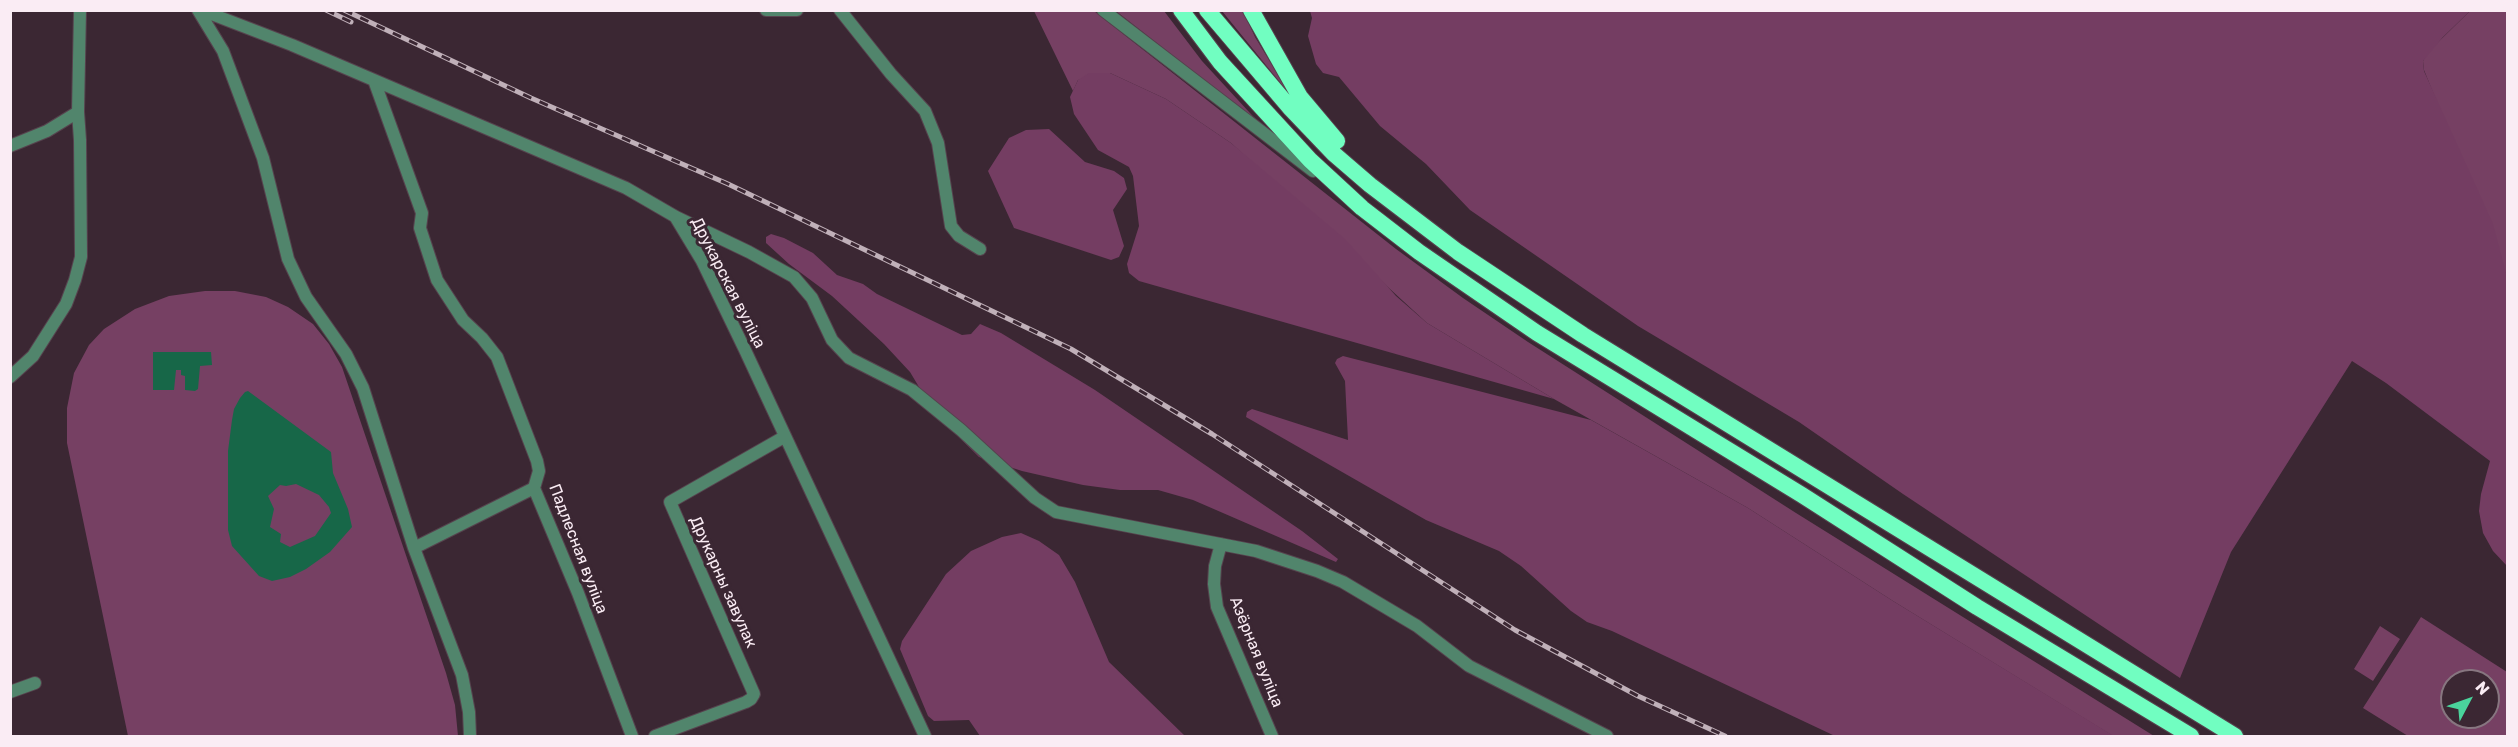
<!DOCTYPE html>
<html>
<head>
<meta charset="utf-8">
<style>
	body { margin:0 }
	#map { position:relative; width:2518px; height:747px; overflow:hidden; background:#3b2733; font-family:Rubik,sans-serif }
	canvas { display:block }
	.frame { position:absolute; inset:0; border:12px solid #faecf4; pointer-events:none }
	.north { position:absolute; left:2440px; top:669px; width:60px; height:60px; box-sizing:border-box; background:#3b2733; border:2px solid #877680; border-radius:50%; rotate:49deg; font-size:16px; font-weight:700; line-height:24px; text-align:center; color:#faecf4 }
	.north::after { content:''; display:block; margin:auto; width:21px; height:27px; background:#4ad49c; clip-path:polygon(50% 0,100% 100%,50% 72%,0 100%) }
</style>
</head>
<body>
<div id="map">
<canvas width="2518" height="747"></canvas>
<div class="frame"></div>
<div class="north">N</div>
</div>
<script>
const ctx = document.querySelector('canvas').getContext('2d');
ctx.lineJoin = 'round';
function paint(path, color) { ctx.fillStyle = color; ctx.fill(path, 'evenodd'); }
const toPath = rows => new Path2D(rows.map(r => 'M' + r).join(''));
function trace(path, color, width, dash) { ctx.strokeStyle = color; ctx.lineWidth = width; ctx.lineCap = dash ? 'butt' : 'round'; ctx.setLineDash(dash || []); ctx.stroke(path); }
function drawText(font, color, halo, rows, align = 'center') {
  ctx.font = font + ' Rubik,sans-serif'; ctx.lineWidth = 6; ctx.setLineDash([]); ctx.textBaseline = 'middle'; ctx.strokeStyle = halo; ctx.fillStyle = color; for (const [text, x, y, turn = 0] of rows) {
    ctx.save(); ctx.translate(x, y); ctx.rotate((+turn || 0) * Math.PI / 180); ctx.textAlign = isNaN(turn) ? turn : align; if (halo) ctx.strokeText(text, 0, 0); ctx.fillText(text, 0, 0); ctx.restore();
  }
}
paint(toPath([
	[1034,11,1094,11,1396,249,1463,298,1528,342,1796,513,2154,736,2113,736,1893,601,1748,508,1554,399,1427,323,1231,143,1166,99,1110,73,1078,80,1073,91],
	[1116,11,1164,11,1202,61,1261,125],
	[1222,11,1243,11,1255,37,1291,96],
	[2470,11,2507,11,2507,277,2424,70,2423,61,2428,52],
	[205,291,235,291,266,297,288,307,313,324,329,344,342,367,446,673,455,705,458,736,128,736,67,443,67,408,74,373,89,345,104,329,135,309,169,296],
	[2421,617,2507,672,2507,736,2408,736,2363,708],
	[2452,681,2488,681,2488,717,2452,717],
	[2380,626,2400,639,2373,681,2354,669]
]), '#764063');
paint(toPath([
	[1310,11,2470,11,2443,37,2423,61,2424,71,2493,224,2507,277,2507,566,2493,551,2483,533,2479,511,2481,494,2490,461,2386,383,2352,361,2231,552,2180,678,1903,494,1799,422,1638,326,1470,210,1426,164,1380,126,1339,77,1323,73,1316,64,1308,36,1312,18],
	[1089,73,1110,73,1166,99,1231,143,1345,239,1396,296,1427,323,1554,399,1139,281,1129,273,1127,264,1139,226,1133,176,1129,167,1098,150,1074,114,1070,97,1078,80],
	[1049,129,1085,162,1114,171,1124,178,1127,189,1113,210,1124,246,1119,257,1111,260,1014,228,988,171,1009,138,1026,130],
	[771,234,784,238,813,253,837,275,863,284,877,294,962,335,971,334,980,324,1001,333,1095,390,1302,531,1338,559,1336,562,1193,500,1158,490,1120,490,1083,485,1022,471,979,457,934,412,910,372,884,344,832,296,789,264,766,243,766,237],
	[1343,356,1591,420,1748,508,1893,601,2114,736,1835,736,1612,631,1587,622,1571,611,1521,566,1499,551,1426,520,1246,417,1247,412,1252,409,1348,440,1345,381,1335,363,1337,359],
	[1021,533,1039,541,1059,555,1075,582,1109,662,1185,736,980,736,969,720,934,721,928,716,900,649,902,641,946,574,971,551,1002,537]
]), '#743d62');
paint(toPath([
	[153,352,211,352,212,365,200,366,198,389,195,391,185,390,185,376,181,375,181,370,176,370,174,390,153,390],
	[248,391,331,452,333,473,348,509,352,527,330,552,306,569,290,577,272,581,259,576,232,546,228,530,228,451,232,420,234,409,240,398,245,392],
	[296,484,319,495,329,507,331,513,315,536,290,547,280,542,281,534,270,527,274,509,268,496,280,485,286,486]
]), '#176748');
const minor = toPath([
	[198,10,223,51,263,158,288,259,306,297,346,354,363,388,414,548],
	[201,10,292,45,626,188,676,217,749,252,794,277,812,298,832,340,849,358,912,390,961,430,1035,498,1056,512,1256,551,1317,571,1343,582,1417,626,1469,666,1607,736],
	[766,10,797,10],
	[840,10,891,74,925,111,938,143,951,226,959,236,980,249],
	[1103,10,1313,171],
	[375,83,422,213,420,228,437,280,463,320,482,338,497,357,537,461,539,471,534,488,578,593,632,736],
	[10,146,47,131,78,112,80,10],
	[676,218,702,261,745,350,925,736],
	[10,377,33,356,66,304,75,280,81,257,80,140,78,112],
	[1221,544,1215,566,1214,584,1217,607,1272,736],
	[10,692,35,683],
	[470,736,469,712,462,675,414,548,534,488],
	[655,736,746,702,751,699,754,694,670,502,784,437]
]);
const highway = toPath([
	[1181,10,1220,62,1310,160,1362,208,1419,252,1537,333,1802,495,1977,607,2191,736],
	[1207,10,1291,109,1334,154,1370,185,1458,252,1583,335,2235,736],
	[1251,10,1300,97,1337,141]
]);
trace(minor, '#56434e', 14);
trace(highway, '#56434e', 18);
trace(minor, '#51856c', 12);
trace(highway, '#71fec1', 16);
const rail = toPath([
	[326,10,351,22],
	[344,10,531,98,728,184,1071,349,1212,434,1515,630,1638,696,1725,736]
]);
trace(rail, '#c0b0b9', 5);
trace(rail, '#3b2733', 3, [9]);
drawText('16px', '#faecf4', '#3b2733', [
	["Друкарская вуліца",728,283,63],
	["Падлесная вуліца",578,549,69],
	["Друкарны завулак",723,582,66],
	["Азёрная вуліца",1256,652,68]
]);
</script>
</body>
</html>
